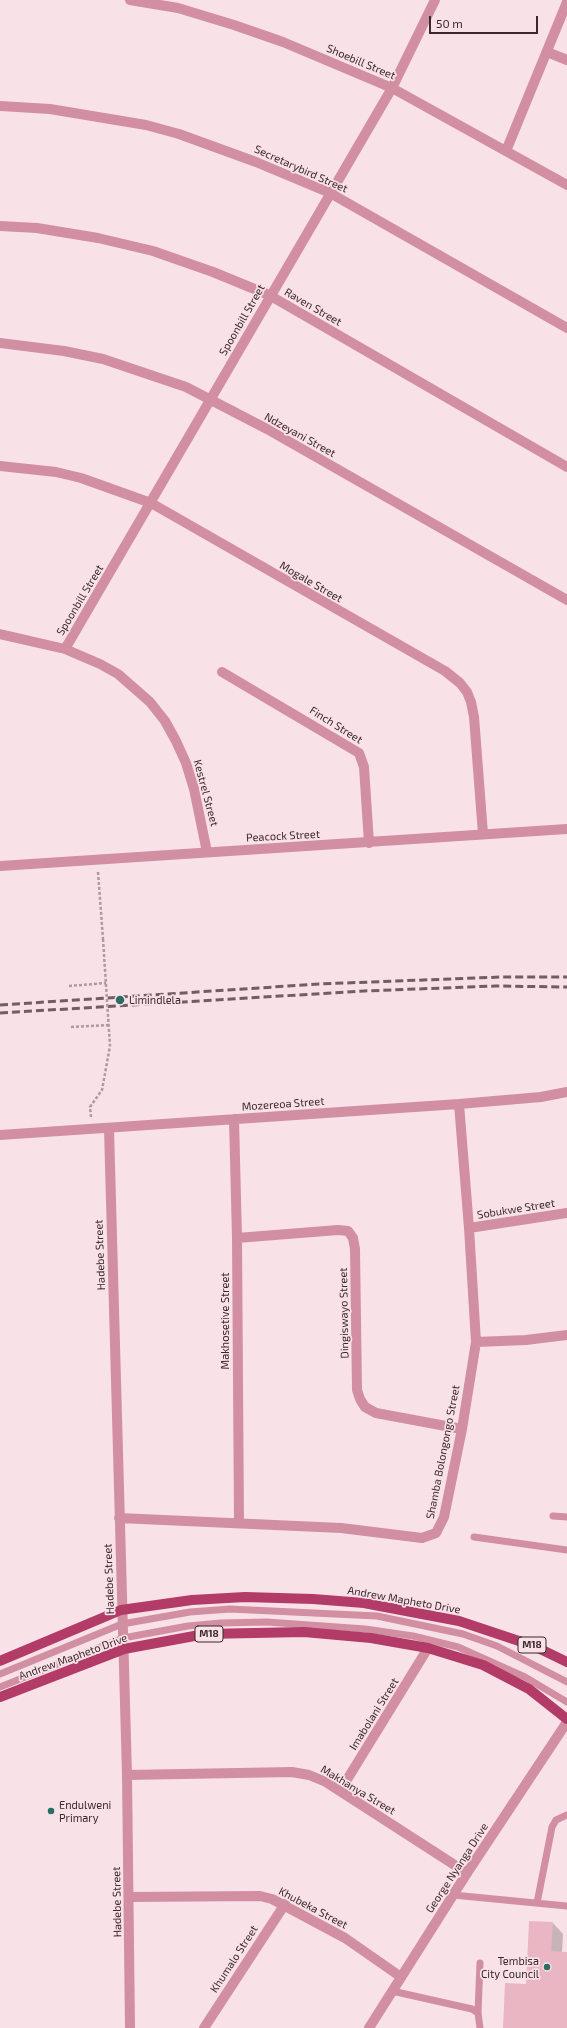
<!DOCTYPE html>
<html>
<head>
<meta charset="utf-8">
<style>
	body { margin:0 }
	#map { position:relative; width:567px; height:2028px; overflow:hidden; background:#f8e2e8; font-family:"Exo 2",sans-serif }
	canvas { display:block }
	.scale { position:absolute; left:429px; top:16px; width:109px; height:18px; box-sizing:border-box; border:2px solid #3b272d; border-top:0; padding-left:5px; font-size:12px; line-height:14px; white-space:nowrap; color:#3b272d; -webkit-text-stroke:3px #f8e2e8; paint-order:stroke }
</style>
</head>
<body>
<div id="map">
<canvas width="567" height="2028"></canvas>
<div class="scale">50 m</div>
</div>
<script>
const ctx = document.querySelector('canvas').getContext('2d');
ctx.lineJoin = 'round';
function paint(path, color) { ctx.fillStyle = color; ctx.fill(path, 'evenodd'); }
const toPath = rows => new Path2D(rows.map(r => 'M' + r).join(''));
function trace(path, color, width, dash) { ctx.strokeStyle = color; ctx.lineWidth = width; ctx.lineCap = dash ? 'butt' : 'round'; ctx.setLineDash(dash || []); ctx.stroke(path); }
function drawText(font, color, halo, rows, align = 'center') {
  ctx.font = font + ' "Exo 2",sans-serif'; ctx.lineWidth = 3.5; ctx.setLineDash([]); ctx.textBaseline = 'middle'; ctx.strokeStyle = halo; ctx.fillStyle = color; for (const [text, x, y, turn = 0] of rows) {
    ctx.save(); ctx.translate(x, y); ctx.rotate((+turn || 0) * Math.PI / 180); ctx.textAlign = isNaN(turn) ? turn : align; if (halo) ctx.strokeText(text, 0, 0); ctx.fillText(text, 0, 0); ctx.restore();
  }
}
paint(toPath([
	[553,1923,563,1934,562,1952,567,1953,567,2028,504,2028,527,1985]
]), '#0003');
paint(toPath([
	[529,1921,553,1922,551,1951,567,1952,567,2028,503,2028,505,1983,526,1984]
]), '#eab6c4');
trace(toPath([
	[98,872,103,939],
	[69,986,106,983],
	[71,1027,109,1025],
	[91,1117,90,1107,102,1090,110,1046]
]), '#af9aa0', 2.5, [3, 2]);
trace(toPath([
	[553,1516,567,1517],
	[474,1537,567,1550],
	[0,1674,122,1624,190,1612,230,1609,377,1616,463,1634,497,1646,567,1682],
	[0,1687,123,1638,188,1626,221,1623,267,1622,365,1629,413,1636,458,1647,525,1677,567,1702],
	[453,1895,567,1906],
	[537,1903,552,1827,556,1820,567,1815],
	[392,1991,472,2009,478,2013,480,2028],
	[478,2013,480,1963]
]), '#d28fa2', 7);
trace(toPath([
	[130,0,178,8,234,25,283,42,392,88,567,185],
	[547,52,567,60],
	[0,106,50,109,146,125,179,134,256,162,330,193,567,328],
	[506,151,567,2],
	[0,226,37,228,98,238,153,251,213,272,269,295,567,467],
	[0,343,64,351,103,359,186,387,267,429,567,600],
	[0,466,56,472,81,478,151,503,445,671,460,683,467,692,471,702,474,717,483,834],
	[0,634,65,649,100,664,118,674,150,702,165,721,176,741,186,763,194,789,207,852],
	[65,649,392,88,435,0],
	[222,672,359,753,364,767,369,843],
	[234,1119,237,1238,239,1523],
	[109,1129,127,1775,130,2028],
	[0,1135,459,1104,541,1097,567,1092],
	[469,1228,567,1213],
	[237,1238,338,1230,348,1231,353,1238,355,1249,357,1390,360,1399,365,1407,376,1413,462,1429],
	[476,1342,526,1340,567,1335],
	[119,1518,341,1528,422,1538,436,1533,444,1517,462,1429,476,1342,469,1228,459,1104],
	[127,1775,292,1772,309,1775,326,1782,467,1873],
	[340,1791,428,1648],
	[130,1897,260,1896,272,1899,345,1938,401,1977],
	[204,2028,285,1904]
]), '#d28fa2', 10);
trace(toPath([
	[0,866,567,829],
	[369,2028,467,1873,567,1722]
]), '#d28fa2', 10);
trace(toPath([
	[0,1661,121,1610,192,1600,245,1597,313,1599,364,1603,459,1621,534,1646,567,1662],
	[0,1697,124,1649,205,1634,304,1632,371,1638,428,1648,483,1665,529,1689,567,1719]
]), '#b23b68', 10);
trace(toPath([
	[0,1005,319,984,501,977,567,977],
	[0,1013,364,991,495,986,567,987]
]), '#725d63', 3, [8, 4]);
trace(toPath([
	[103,939,110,1046]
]), '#af9aa0', 2.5, [3, 2]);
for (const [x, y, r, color] of [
	[120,1000,5,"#296e63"],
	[51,1811,4,"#296e63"],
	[547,1967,4,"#296e63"]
]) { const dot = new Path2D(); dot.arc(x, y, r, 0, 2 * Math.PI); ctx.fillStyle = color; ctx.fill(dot); trace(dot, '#f8e2e8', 1.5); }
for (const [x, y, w] of [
	[209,1634,28],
	[532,1645,28]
]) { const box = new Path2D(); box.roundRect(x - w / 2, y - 8, w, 16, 3); ctx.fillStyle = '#f8e2e8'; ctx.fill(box); trace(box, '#3b272d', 1); }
drawText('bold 10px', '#3b272d', null, [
	["M18",209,1634],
	["M18",532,1645]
]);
drawText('11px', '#3b272d', '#f8e2e8', [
	["Shoebill Street",361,62,23],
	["Secretarybird Street",301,169,24],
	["Raven Street",313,307,30],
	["Spoonbill Street",242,320,-60],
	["Ndzeyani Street",300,435,29],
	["Mogale Street",311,582,30],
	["Spoonbill Street",80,600,-59],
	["Finch Street",336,725,32],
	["Kestrel Street",206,793,75],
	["Peacock Street",283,836,-3],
	["Mozereoa Street",283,1104,-4],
	["Sobukwe Street",516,1209,-9],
	["Hadebe Street",100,1255,-92],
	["Dingiswayo Street",344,1313,-91],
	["Makhosetive Street",225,1321,-90],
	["Shamba Bolongongo Street",443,1452,-79],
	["Hadebe Street",109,1579,-92],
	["Andrew Mapheto Drive",404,1600,10],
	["Andrew Mapheto Drive",73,1657,-20],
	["Imabolani Street",374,1714,-58],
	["Makhanya Street",358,1790,31],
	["George Nyanga Drive",457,1868,-57],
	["Hadebe Street",117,1902,-91],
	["Khubeka Street",313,1908,28],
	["Khumalo Street",234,1959,-57]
]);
drawText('11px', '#3b272d', '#f8e2e8', [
	["Limindlela",129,1000],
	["Endulweni",59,1805],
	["Primary",59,1818],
	["Tembisa",539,1961,"right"],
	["City Council",539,1974,"right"]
], 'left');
</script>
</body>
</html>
